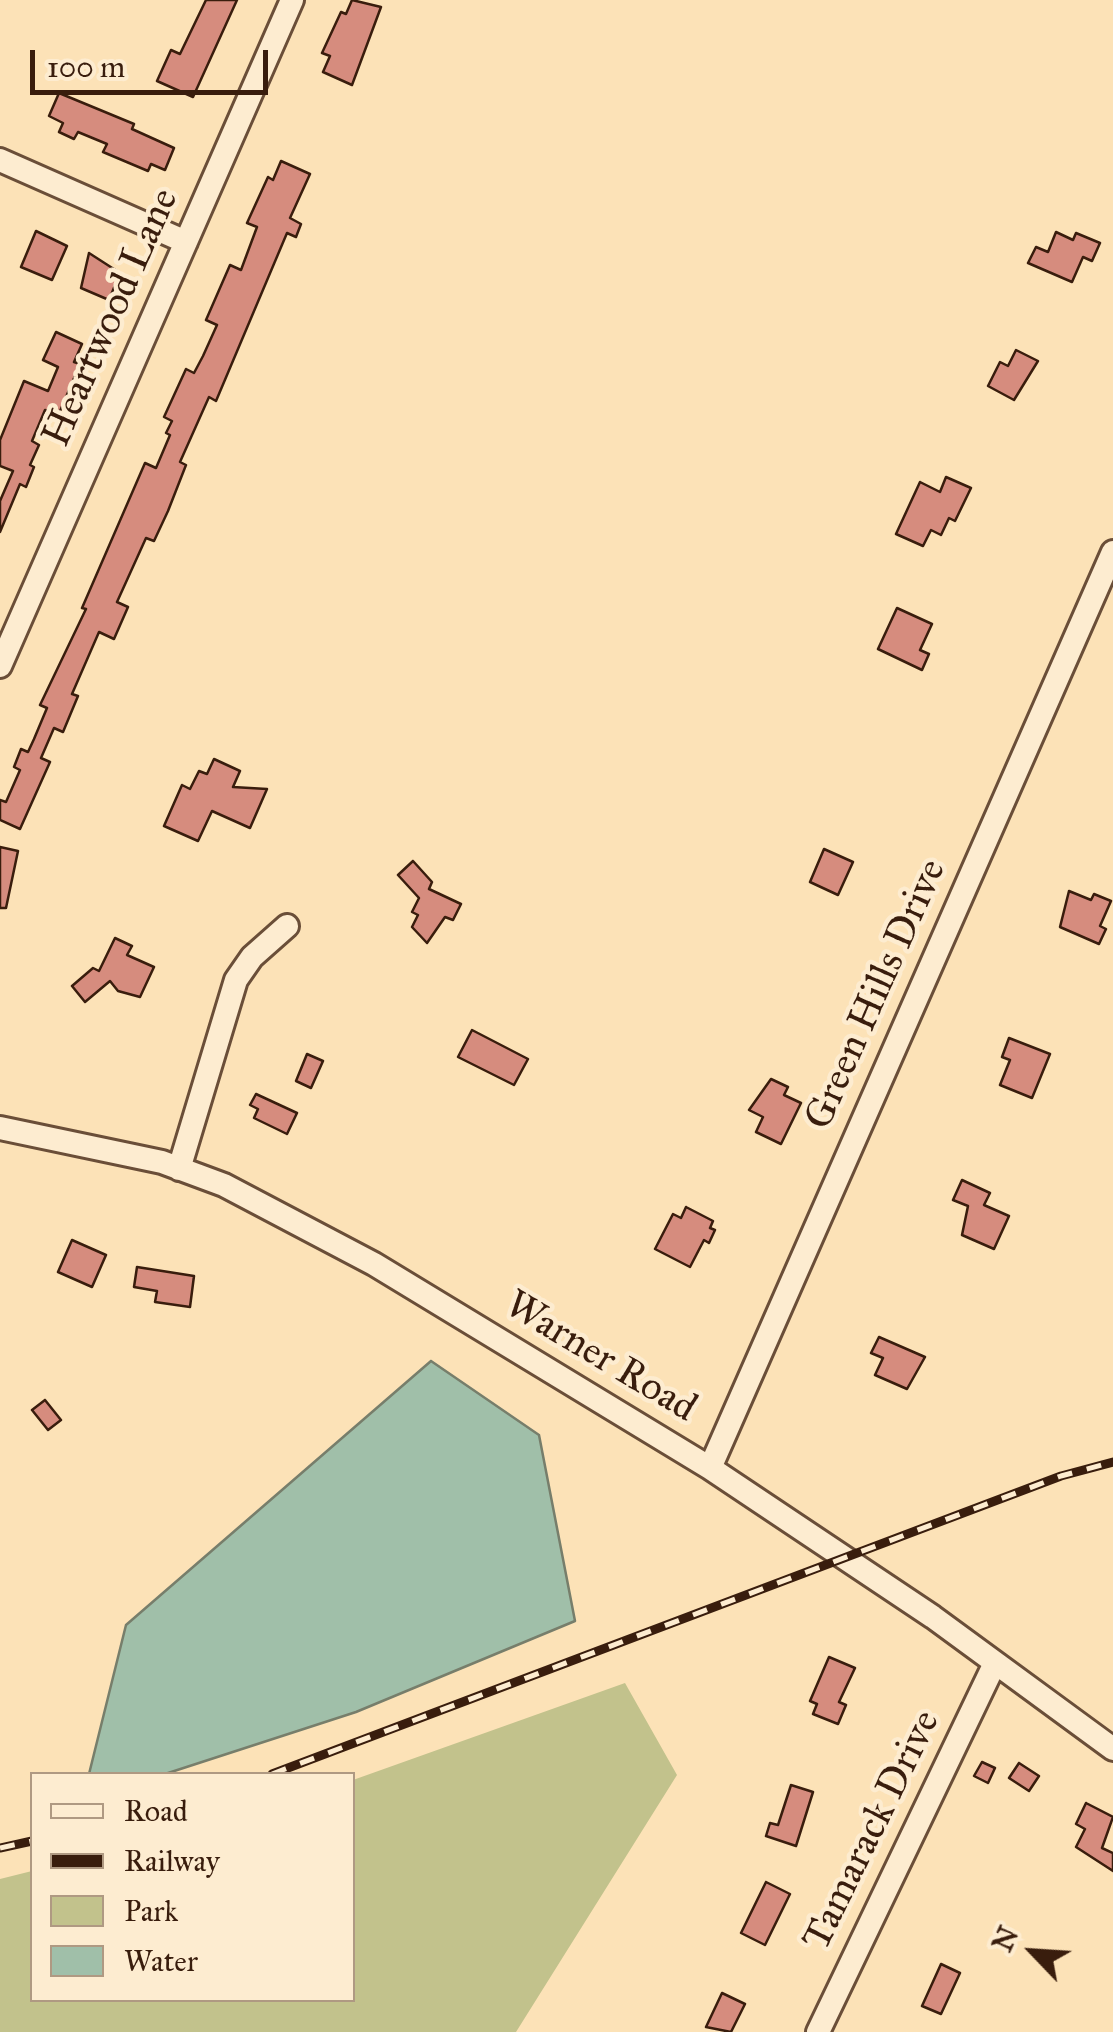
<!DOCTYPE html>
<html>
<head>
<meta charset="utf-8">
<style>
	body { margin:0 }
	#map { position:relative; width:1113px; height:2032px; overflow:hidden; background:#fce2b7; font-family:"IM FELL Great Primer",serif }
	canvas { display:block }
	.legend { position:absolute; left:30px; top:1772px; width:325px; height:230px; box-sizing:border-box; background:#fdecd0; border:2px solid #af9982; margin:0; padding:12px 18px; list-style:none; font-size:30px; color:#391d0d }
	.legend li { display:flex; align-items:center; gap:20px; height:50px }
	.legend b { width:50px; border:2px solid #af9982 }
	.north { position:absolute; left:983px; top:1902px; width:100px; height:100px; -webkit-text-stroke:8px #fdecd0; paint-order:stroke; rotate:295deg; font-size:28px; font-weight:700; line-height:40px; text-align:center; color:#391d0d }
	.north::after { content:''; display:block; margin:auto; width:35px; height:45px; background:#391d0d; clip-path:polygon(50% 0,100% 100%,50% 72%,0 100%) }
	.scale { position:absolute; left:30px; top:50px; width:238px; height:45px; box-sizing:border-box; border:5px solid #391d0d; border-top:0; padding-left:12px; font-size:30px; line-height:35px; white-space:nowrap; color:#391d0d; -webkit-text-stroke:8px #fdecd0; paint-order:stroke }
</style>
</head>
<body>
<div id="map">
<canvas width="1113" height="2032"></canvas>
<ul class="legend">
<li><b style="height:12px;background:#fdecd0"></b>Road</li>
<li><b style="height:12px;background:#391d0d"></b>Railway</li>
<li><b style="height:28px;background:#c2c28c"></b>Park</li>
<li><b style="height:28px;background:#a0bfa9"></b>Water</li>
</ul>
<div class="north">N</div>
<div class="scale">100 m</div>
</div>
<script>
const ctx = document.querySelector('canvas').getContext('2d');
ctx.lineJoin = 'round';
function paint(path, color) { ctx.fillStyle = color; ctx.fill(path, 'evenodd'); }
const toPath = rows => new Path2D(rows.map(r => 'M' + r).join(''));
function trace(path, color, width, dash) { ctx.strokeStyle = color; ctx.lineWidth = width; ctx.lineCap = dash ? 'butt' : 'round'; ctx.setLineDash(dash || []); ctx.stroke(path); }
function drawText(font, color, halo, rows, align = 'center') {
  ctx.font = font + ' "IM FELL Great Primer",serif'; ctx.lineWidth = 9; ctx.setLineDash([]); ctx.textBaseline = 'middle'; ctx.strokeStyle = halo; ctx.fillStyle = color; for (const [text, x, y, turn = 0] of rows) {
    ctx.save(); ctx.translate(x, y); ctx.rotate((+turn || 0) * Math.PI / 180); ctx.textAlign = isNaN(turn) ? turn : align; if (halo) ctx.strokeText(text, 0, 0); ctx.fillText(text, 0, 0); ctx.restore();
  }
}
paint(toPath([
	[625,1683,677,1775,516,2032,0,2032,0,1879,32,1871,32,2000,352,2000,353,1780]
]), '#c2c28c');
const water = toPath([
	[431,1361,539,1435,575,1621,356,1712,165,1774,89,1774,126,1625,431,1361]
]);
paint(water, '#a0bfa9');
trace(water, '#777e6b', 2.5);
const building = toPath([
	[206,0,237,0,193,97,157,81,171,50,180,54,206,0],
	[352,0,381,7,352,85,323,72,330,56,322,53,341,12,346,14,352,0],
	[59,93,134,124,132,129,174,148,165,170,151,164,148,171,103,152,107,144,78,132,74,139,59,132,63,123,49,116,59,93],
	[281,161,310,174,290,218,301,224,296,237,287,233,216,401,209,397,180,462,186,465,168,511,154,541,146,538,117,602,128,607,114,639,99,632,72,694,78,696,63,732,54,728,41,758,50,762,20,829,0,820,0,800,6,802,20,770,14,767,21,749,28,752,34,739,47,708,40,705,86,609,82,608,145,463,156,468,170,435,166,433,172,421,164,417,186,369,194,373,203,356,217,325,206,320,230,265,241,270,257,227,247,223,268,177,273,180,281,161],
	[36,231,67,246,52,280,21,267,36,231],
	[1056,232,1073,240,1076,233,1100,243,1092,261,1083,257,1072,282,1028,263,1036,247,1048,252,1056,232],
	[89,253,120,273,109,300,81,288,89,253],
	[56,332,82,344,74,362,80,364,58,416,45,410,32,441,39,445,30,465,34,467,26,487,20,484,0,532,0,501,13,471,0,466,0,440,24,381,48,391,58,367,43,360,56,332],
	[1016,350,1038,361,1014,400,988,386,1000,362,1008,366,1016,350],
	[946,477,971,488,955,521,949,518,941,535,931,530,923,546,896,534,920,482,940,492,946,477],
	[897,608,932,624,920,650,929,654,922,670,878,649,897,608],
	[214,759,240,771,233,787,267,789,250,828,212,811,198,841,164,826,182,785,190,789,199,771,207,774,214,759],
	[0,847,18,851,6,908,0,908,0,847],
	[824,849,853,862,838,895,810,882,824,849],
	[413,861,432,882,429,889,461,904,453,920,445,917,427,943,412,927,418,915,412,912,419,898,398,875,413,861],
	[1069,891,1091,900,1094,894,1111,901,1100,926,1106,929,1099,944,1060,927,1069,891],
	[115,938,132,946,127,955,154,967,140,997,118,991,110,981,85,1002,72,986,93,968,99,971,115,938],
	[472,1030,528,1059,514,1085,458,1057,472,1030],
	[1009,1038,1050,1054,1032,1098,1000,1085,1010,1060,1002,1057,1009,1038],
	[307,1054,323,1061,311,1088,296,1081,307,1054],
	[771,1079,788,1087,784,1095,801,1103,781,1144,756,1132,763,1117,749,1110,771,1079],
	[256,1094,297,1113,287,1134,254,1118,258,1109,250,1105,256,1094],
	[962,1180,990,1193,984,1205,1009,1216,994,1249,962,1235,968,1206,953,1200,962,1180],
	[686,1207,713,1221,710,1228,715,1230,709,1243,704,1240,690,1267,655,1249,673,1214,681,1218,686,1207],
	[72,1240,106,1255,92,1287,58,1272,72,1240],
	[137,1267,194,1276,190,1307,155,1302,157,1291,134,1287,137,1267],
	[879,1337,925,1357,907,1389,875,1375,883,1358,871,1353,879,1337],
	[45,1400,61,1420,48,1430,32,1410,45,1400],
	[829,1657,855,1668,839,1702,846,1705,838,1724,813,1714,817,1704,810,1701,829,1657],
	[982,1762,995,1768,988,1783,974,1776,982,1762],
	[1019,1763,1039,1776,1029,1791,1009,1778,1019,1763],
	[791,1785,813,1792,796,1846,766,1836,770,1823,778,1825,791,1785],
	[1086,1803,1113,1817,1102,1848,1113,1853,1113,1871,1076,1847,1085,1829,1076,1824,1086,1803],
	[766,1882,790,1894,765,1945,741,1933,766,1882],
	[941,1964,960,1973,941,2014,922,2006,941,1964],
	[722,1993,745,2004,731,2032,706,2027,722,1993]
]);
paint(building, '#d68c7e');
trace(building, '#391d0d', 2.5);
const minor = toPath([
	[0,160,186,242],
	[0,666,292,0],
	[0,1128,162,1162,224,1185,374,1264,710,1468,933,1617,1113,1749],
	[179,1169,236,980,252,957,287,926],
	[710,1468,1113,552],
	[818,2032,995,1663]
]);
trace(minor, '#6a4e38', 28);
trace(minor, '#fdecd0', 22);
const rail = toPath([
	[272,1774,1061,1476,1113,1462],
	[0,1848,32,1841]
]);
trace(rail, '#391d0d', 9);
trace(rail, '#fdecd0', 5, [15]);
drawText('40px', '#391d0d', '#fdecd0', [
	["Heartwood Lane",112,318,-66],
	["Green Hills Drive",877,995,-66],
	["Warner Road",600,1358,31],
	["Tamarack Drive",873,1831,-64]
]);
</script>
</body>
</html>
